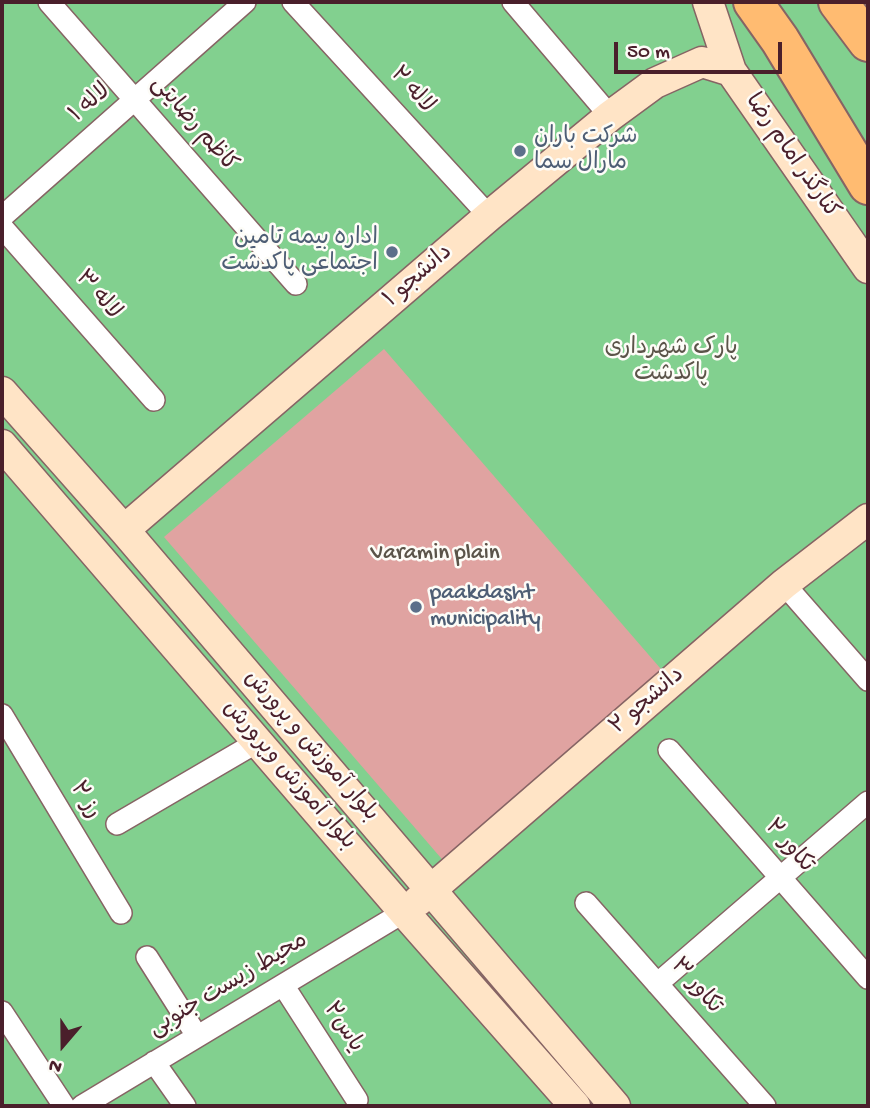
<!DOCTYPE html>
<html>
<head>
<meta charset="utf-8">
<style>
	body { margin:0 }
	#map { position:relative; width:870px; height:1108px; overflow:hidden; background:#f6e5cd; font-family:"Gochi Hand",sans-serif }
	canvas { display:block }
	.frame { position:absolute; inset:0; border:4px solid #4a1f2b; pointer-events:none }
	.north { position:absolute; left:28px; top:1010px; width:70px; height:70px; -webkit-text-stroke:5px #fdfcf7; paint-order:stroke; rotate:200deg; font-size:19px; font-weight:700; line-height:28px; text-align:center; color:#4a1f2b }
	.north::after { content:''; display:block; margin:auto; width:24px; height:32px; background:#4a1f2b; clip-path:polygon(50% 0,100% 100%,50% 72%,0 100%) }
	.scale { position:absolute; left:614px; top:42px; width:168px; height:32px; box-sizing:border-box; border:4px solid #4a1f2b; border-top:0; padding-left:9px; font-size:21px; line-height:24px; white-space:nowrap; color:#4a1f2b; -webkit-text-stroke:5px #fdfcf7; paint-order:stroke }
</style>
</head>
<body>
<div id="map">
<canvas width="870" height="1108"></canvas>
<div class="frame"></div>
<div class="north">N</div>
<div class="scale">50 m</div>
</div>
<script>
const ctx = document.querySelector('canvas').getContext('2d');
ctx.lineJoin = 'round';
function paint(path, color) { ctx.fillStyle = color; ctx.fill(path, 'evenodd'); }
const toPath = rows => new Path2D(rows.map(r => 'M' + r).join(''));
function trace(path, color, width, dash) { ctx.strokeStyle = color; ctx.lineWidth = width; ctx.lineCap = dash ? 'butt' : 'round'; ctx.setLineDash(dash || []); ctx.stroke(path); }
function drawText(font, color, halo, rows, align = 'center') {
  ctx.font = font + ' "Gochi Hand","Playpen Sans Arabic",sans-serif'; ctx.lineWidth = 5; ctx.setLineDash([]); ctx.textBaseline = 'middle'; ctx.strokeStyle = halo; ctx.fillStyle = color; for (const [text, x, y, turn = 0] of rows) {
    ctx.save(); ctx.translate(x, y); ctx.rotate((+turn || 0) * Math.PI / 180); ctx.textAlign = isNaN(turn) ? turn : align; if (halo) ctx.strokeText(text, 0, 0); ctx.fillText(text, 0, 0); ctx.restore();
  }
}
paint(toPath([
	[2,2,868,2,868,1106,2,1106]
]), '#82d08f');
paint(toPath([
	[384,349,667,676,447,865,164,537]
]), '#e0a3a1');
const street = toPath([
	[49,2,296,284],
	[293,2,489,216],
	[513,2,610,116],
	[2,217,245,2],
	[2,227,154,400],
	[784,584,868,680],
	[2,715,121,913],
	[669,750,868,978],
	[117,824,259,741],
	[586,903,765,1106],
	[147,957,197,1036],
	[657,984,868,802],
	[283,985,357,1100],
	[2,1012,64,1106],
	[154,1062,185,1106],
	[82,1106,404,912]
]);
const secondary = toPath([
	[708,2,731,71,868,268],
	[2,392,124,530,615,1106],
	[2,445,404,912,575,1106],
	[124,530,489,216,610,116,655,83,702,62,731,71],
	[418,901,784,584,868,519]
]);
const highway = toPath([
	[753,2,780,40,868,185],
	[838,2,868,42]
]);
trace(street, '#866464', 24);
trace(secondary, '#866464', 33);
trace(highway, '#866464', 42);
trace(street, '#fff', 21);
trace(secondary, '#ffe4c6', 30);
trace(highway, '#ffbb71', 38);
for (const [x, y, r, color] of [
	[520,151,7,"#5c6f8a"],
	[392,252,7,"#5c6f8a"],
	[416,607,7,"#5c6f8a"]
]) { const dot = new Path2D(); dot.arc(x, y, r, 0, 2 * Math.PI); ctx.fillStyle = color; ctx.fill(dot); trace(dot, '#fdfcf7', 2.5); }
drawText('23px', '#4a1f2b', '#fdfcf7', [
	["لاله ۲",411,91,48],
	["لاله ۱",91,104,-41],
	["کاظم رضایتی",193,125,49],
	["کنارگذر امام رضا",791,157,55],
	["دانشجو ۱",419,277,-41],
	["لاله ۳",97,296,49],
	["دانشجو ۲",648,702,-41],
	["بلوار آموزش و پرورش",310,747,49],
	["بلوار آموزش وپرورش",288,776,49],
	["رز ۲",84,801,59],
	["تکاور ۲",788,847,49],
	["محیط زیست جنوبی",229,986,-31],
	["تکاور ۳",695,987,49],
	["یاس۲",342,1028,57]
]);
drawText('23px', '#4e5e75', '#fdfcf7', [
	["شرکت باران",534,138],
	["مارال سما",534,164],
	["اداره بیمه تامین",378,239,"right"],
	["اجتماعی پاکدشت",378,265,"right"],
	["paakdasht",430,594],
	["municipality",430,620]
], 'left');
drawText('23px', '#5b5449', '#fdfcf7', [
	["پارک شهرداری",671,349],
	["پاکدشت",671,375],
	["Varamin plain",435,554]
]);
</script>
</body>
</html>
